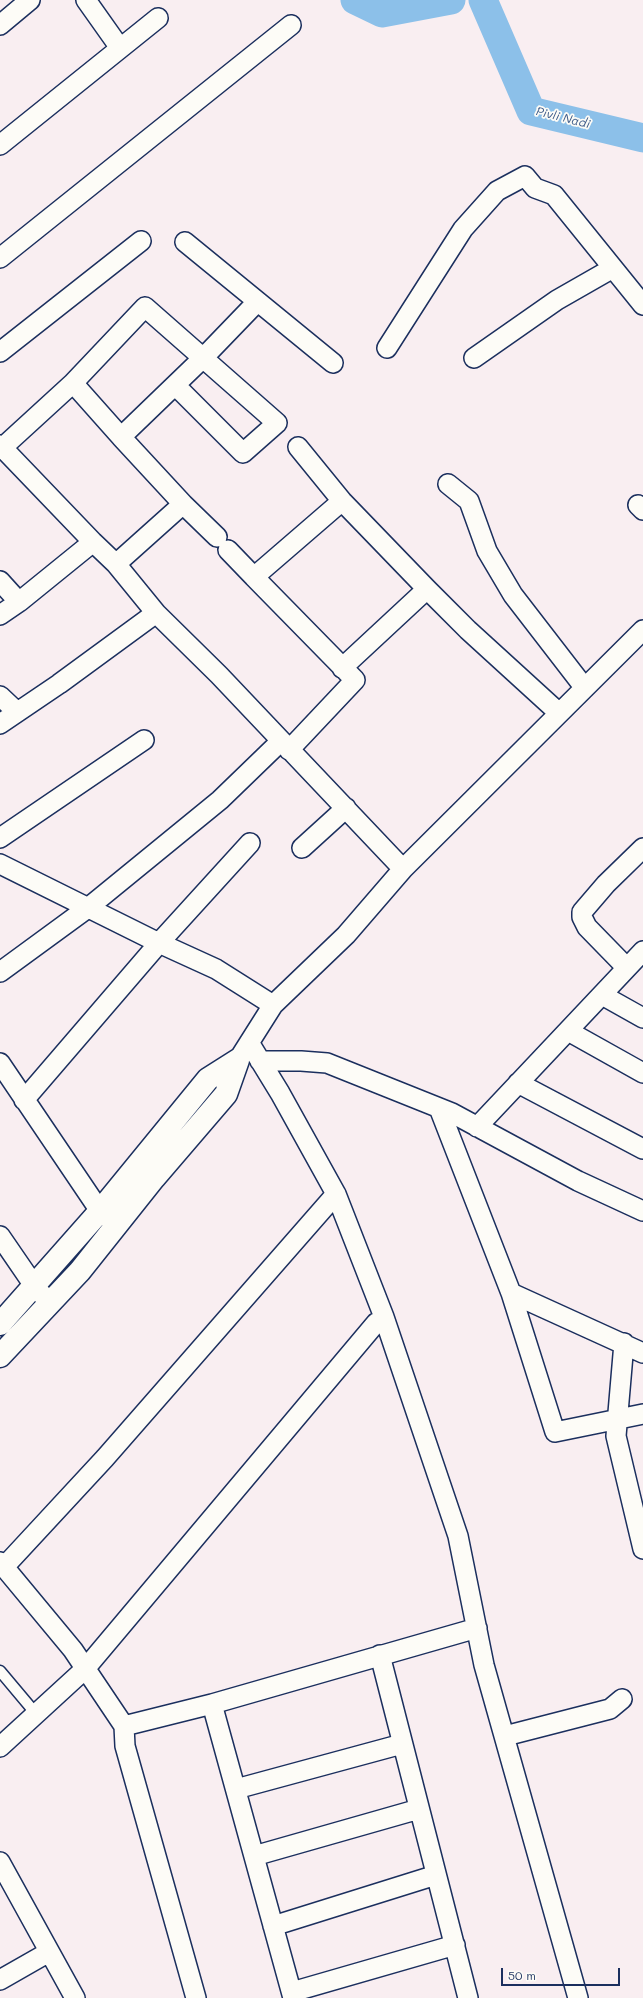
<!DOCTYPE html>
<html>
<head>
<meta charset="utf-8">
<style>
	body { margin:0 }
	#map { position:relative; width:643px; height:1998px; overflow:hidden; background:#f9eef1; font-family:Mali,sans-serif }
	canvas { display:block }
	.scale { position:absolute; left:501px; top:1968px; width:119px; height:18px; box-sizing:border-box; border:2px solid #1b2f5e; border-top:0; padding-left:5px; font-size:12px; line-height:14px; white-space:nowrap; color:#1b2f5e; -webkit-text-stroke:3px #fdfcf7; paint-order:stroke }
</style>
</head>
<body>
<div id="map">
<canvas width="643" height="1998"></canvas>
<div class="scale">50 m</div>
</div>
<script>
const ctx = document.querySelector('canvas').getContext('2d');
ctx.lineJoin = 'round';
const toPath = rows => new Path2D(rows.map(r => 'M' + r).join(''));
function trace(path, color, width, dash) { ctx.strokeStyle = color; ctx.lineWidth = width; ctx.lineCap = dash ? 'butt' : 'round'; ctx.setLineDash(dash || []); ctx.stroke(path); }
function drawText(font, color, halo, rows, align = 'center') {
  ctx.font = font + ' Mali,sans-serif'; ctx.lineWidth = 3.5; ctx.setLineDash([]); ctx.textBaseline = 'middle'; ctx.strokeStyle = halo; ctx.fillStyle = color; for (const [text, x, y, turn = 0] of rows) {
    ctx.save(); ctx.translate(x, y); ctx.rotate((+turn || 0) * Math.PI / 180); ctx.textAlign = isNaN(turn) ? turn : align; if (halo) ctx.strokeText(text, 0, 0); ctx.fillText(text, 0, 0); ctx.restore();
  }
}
trace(toPath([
	[355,0,382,13,451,0],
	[483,0,531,111,643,138]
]), '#8cc0e9', 29);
const lane = toPath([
	[0,1671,37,1715]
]);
const street = toPath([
	[86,0,120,48],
	[0,25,30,0],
	[0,145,158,18],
	[185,242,333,363],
	[0,258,291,25],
	[387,348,463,229,497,191,525,176,535,188,554,195,643,305],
	[0,352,141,241],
	[474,358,557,300,613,268],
	[73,383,145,307,277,423,243,453,175,385],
	[0,445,93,542,116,564,156,613,59,684,0,724],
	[298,447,342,501,427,589,468,630,559,713],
	[2,448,73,383,121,437],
	[448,484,469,501,487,551,513,595,584,687],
	[183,504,217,537],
	[638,505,643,510],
	[228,550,254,577,342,501],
	[116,564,183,504,121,437,204,357,257,302],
	[254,577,355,680,289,750],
	[0,581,19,602,93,542],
	[156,613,219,675,403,869,346,935,273,1005,242,1054],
	[0,615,19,602],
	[342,668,427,589],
	[0,696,17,712],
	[0,838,144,740],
	[302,848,346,808],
	[0,864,159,943,216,969,273,1005],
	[403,869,643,630],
	[627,968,587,927,582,917,582,912,606,884,643,848],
	[0,972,89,907,220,800,281,741],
	[602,995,643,1018],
	[568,1031,643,1073],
	[250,1044,280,1093,336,1194,384,1317,458,1536,484,1665,578,1998],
	[260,1061,301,1061,327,1063,452,1113,578,1181,643,1211],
	[0,1063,100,1211,111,1220],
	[518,1083,643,1149],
	[24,1100,159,943,250,843],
	[439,1108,511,1293,643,1353],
	[477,1127,643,951],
	[0,1236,35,1287,50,1303],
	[511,1293,555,1432,643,1414],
	[624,1343,616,1436,643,1549],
	[0,1562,73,1650,124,1726,212,1704,477,1628],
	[4,1567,105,1458,336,1194],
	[380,1655,468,1998],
	[212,1704,293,1998],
	[124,1726,125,1746,196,1998],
	[505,1736,610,1709,622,1699],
	[0,1747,85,1669,376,1323],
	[236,1789,402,1744],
	[254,1856,419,1809],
	[0,1862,75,1998],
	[273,1926,436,1875],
	[0,1980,49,1952],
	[292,1992,455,1945]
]);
const secondary = toPath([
	[0,1324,100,1211,208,1079,238,1060],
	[0,1356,80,1271,154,1178,226,1094,238,1060]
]);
trace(lane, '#1b2f5e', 13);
trace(street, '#1b2f5e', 22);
trace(secondary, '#1b2f5e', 25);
trace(lane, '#fdfcf7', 10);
trace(street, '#fdfcf7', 19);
trace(secondary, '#fdfcf7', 22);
drawText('italic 12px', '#3d5a88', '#fdfcf7', [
	["Pivli Nadi",563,118,14]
]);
</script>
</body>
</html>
